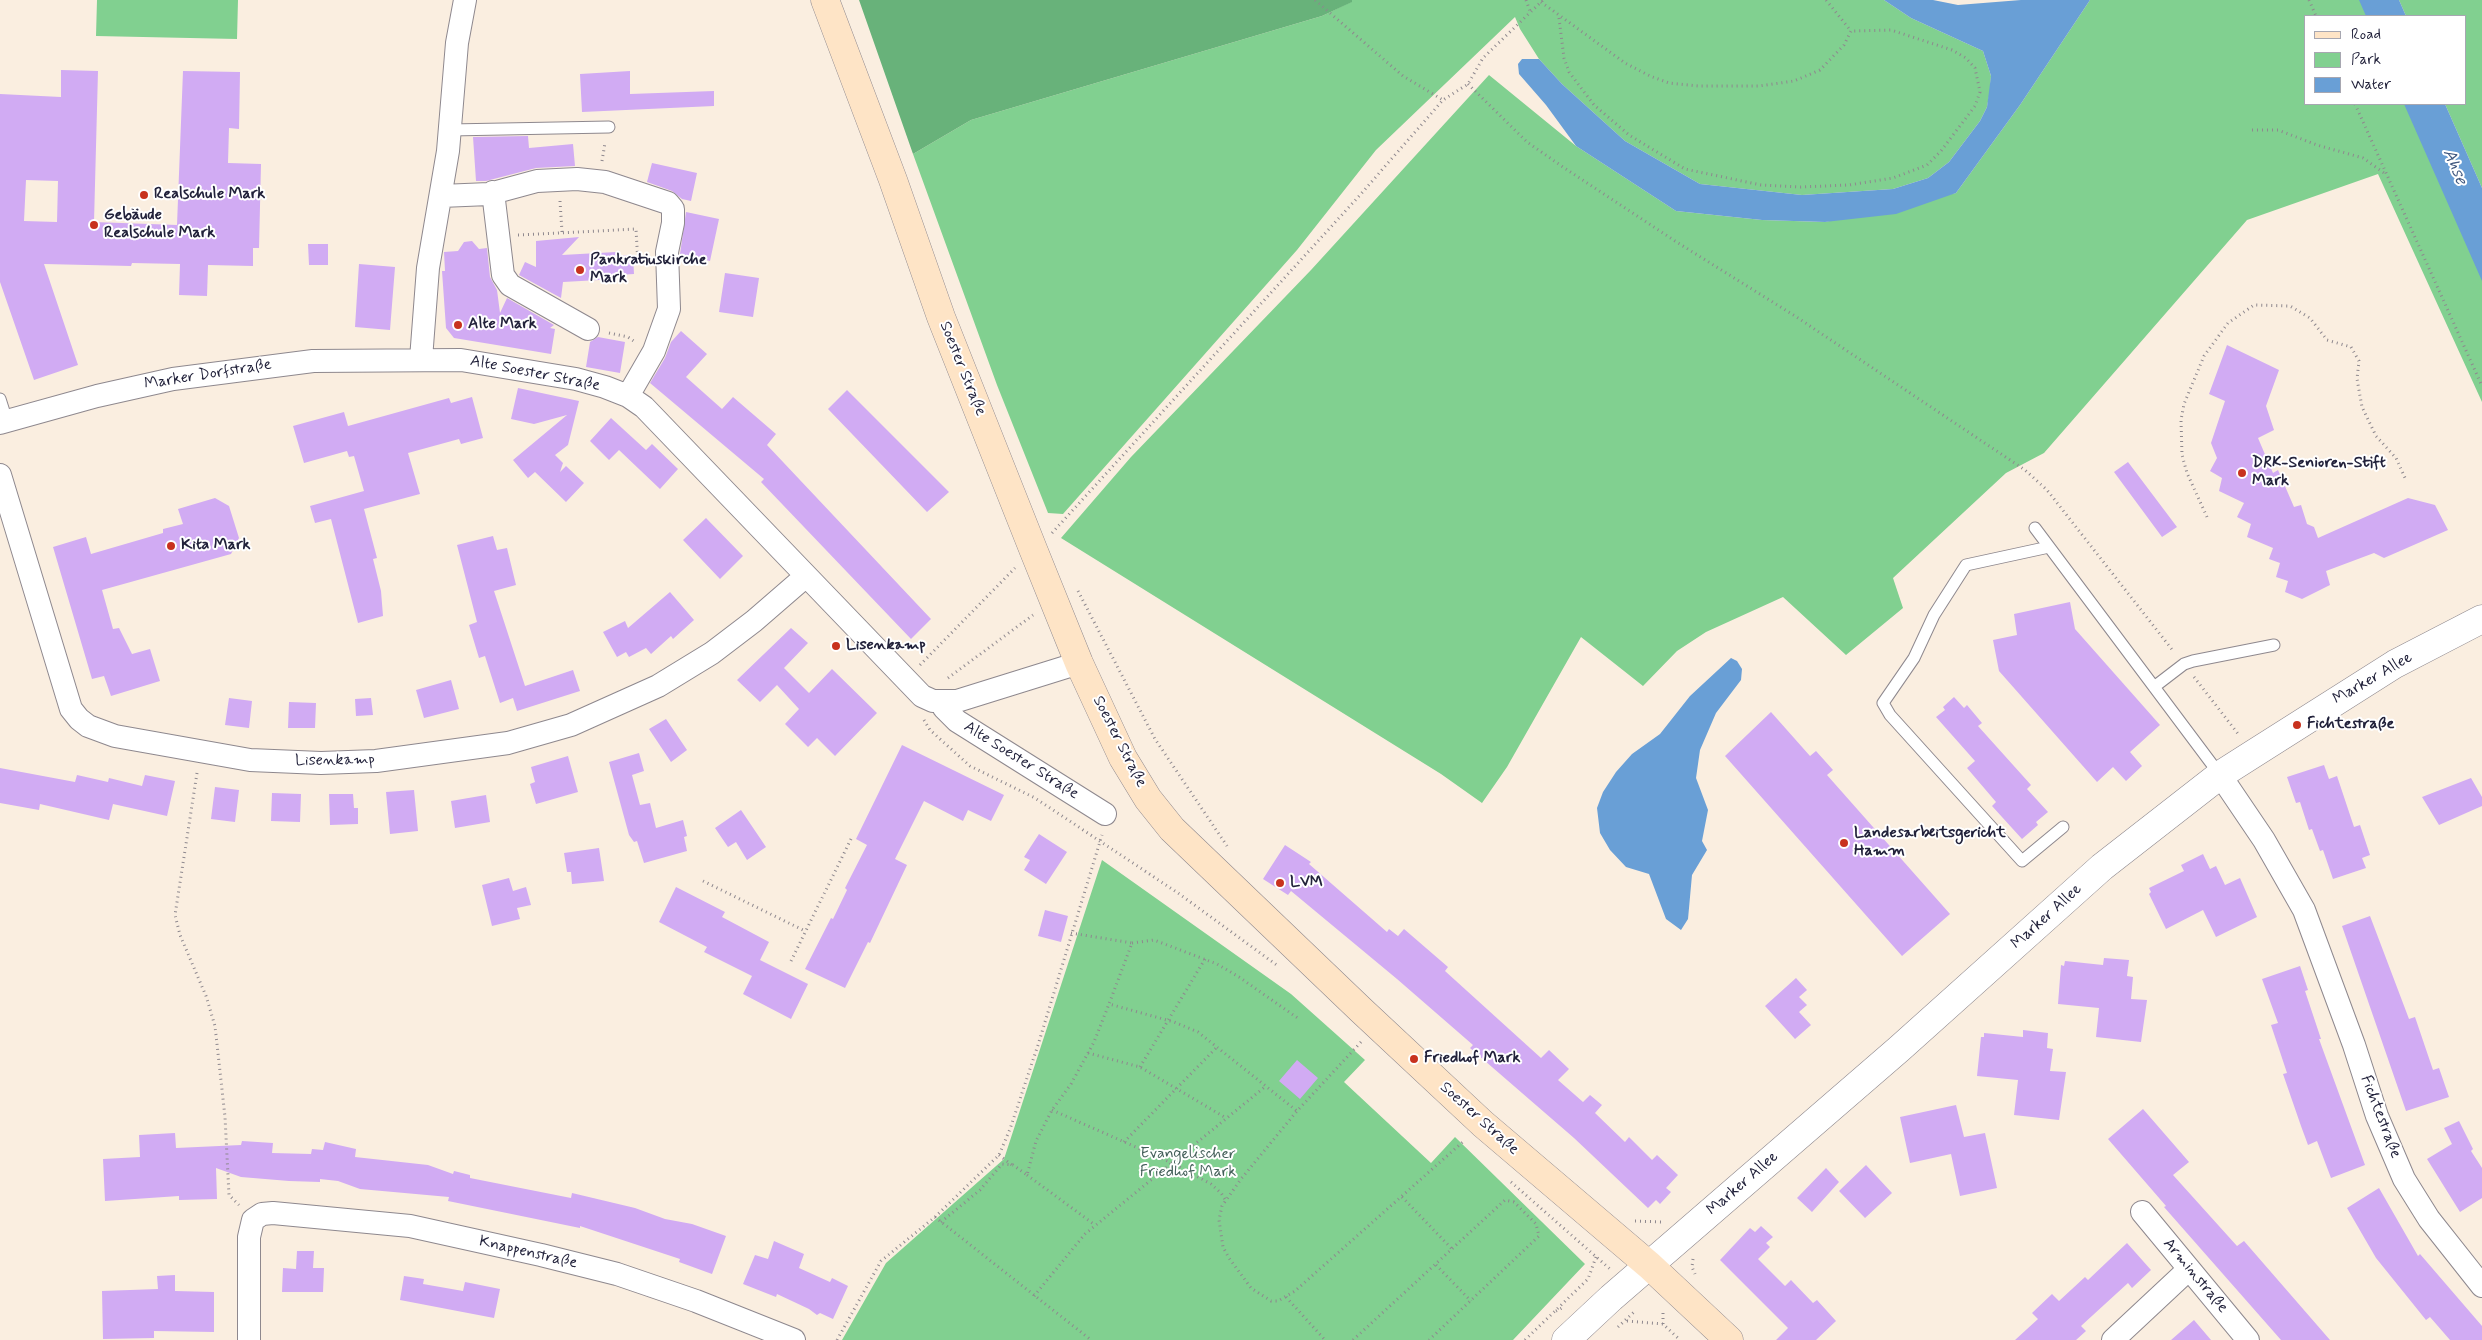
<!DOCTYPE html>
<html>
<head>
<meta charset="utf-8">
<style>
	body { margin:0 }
	#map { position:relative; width:2482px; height:1340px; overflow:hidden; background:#faeee0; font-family:Mynerve,sans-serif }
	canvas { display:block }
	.legend { position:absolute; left:2304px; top:15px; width:162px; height:90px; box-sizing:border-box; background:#fff; border:1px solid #a7a7b1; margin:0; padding:6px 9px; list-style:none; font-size:15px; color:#22223b }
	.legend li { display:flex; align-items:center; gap:10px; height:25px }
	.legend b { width:25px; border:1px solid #a7a7b1 }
</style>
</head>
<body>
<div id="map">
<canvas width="2482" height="1340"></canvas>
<ul class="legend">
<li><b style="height:6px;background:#fee4c6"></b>Road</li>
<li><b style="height:14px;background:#81d090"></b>Park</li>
<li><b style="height:14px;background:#699fd6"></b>Water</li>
</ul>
</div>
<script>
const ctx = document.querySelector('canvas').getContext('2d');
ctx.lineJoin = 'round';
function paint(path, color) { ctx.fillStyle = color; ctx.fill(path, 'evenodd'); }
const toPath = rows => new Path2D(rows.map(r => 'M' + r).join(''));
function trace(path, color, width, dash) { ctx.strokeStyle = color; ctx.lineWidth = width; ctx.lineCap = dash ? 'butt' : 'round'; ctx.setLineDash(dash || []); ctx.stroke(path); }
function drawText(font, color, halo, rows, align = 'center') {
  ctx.font = font + ' Mynerve,sans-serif'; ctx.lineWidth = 4; ctx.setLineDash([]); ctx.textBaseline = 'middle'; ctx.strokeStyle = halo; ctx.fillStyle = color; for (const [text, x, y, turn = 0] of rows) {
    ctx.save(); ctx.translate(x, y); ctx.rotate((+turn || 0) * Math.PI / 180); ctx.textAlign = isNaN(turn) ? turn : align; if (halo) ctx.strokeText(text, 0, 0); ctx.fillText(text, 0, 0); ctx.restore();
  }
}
paint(toPath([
	[97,0,238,0,237,39,96,36],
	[1352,0,1884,0,1911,18,1983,51,1991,76,1990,91,1987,107,1980,121,1949,162,1928,178,1893,189,1802,195,1700,184,1625,141,1562,84,1539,59,1520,29,1515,17,1376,150,1297,250,1063,514,1048,513,997,385,913,154,971,120,1322,16,1351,2],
	[2090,0,2368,0,2375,16,2306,16,2306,104,2412,104,2482,271,2482,402,2378,174,2247,220,2044,453,2006,473,1893,578,1903,608,1846,655,1783,597,1706,632,1677,651,1643,686,1581,637,1507,767,1482,803,1441,774,1061,538,1131,457,1311,270,1489,75,1576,146,1676,211,1762,220,1825,222,1956,193,2020,105],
	[2399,0,2482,0,2482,188,2445,104,2466,104,2466,16,2406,16],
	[1102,860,1291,994,1365,1060,1344,1082,1431,1163,1455,1137,1585,1264,1513,1340,842,1340,886,1263,1004,1159]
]), '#81d090');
paint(toPath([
	[859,0,1352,0,1352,2,1322,16,971,120,913,154]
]), '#68b27a');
paint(toPath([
	[1884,0,1933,0,1958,5,2021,0,2090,0,2020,105,1956,193,1896,214,1825,222,1762,220,1676,211,1576,146,1546,105,1519,74,1518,64,1522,59,1539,59,1562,84,1625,141,1700,184,1802,195,1893,189,1928,178,1949,162,1980,121,1987,107,1991,76,1983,51,1911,18],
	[2359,0,2399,0,2406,16,2366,16],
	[2404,104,2445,104,2482,188,2482,281],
	[1731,658,1737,661,1742,669,1741,680,1716,713,1700,750,1696,778,1708,810,1702,841,1707,850,1692,875,1688,919,1681,930,1666,919,1649,874,1626,867,1610,850,1600,833,1597,808,1603,792,1616,772,1632,754,1660,734,1690,696]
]), '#699fd6');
paint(toPath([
	[61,70,98,71,94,222,177,225,183,71,240,72,239,129,229,128,228,163,261,164,259,248,253,248,253,266,208,265,207,296,179,295,180,264,132,263,131,266,44,264,78,365,34,380,0,282,0,94,61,97],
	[26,180,58,181,57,222,24,221],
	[630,71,630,94,714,91,714,106,582,112,580,74],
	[528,136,529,148,573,144,575,166,536,168,486,181,476,181,473,137],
	[652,163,697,173,691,201,682,199,672,191,647,182],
	[686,212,719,219,710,261,680,254],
	[579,237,562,255,616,252,616,256,633,255,634,274,617,275,617,279,563,282,561,298,519,275,525,262,536,267,536,241],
	[472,241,479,249,487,248,490,277,497,290,500,313,507,298,554,325,550,328,555,329,551,354,454,338,446,328,442,271,445,271,444,252,458,251,464,242],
	[308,244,328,244,328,265,309,265],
	[359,264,395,267,390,330,355,327],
	[725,273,759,278,753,317,719,312],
	[681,331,707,354,686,377,722,409,733,397,776,434,767,445,931,619,911,639,761,482,764,479,650,383,665,358,671,342],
	[598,337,625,342,620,373,586,367,590,342],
	[2227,345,2279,370,2266,406,2274,430,2258,438,2273,473,2278,470,2294,507,2301,505,2307,524,2314,527,2318,538,2408,498,2435,505,2448,530,2384,558,2374,553,2326,571,2330,585,2302,599,2285,592,2288,581,2276,577,2280,563,2269,559,2273,548,2247,537,2251,524,2237,517,2244,503,2219,491,2222,478,2210,471,2217,458,2211,443,2225,401,2209,394],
	[518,388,579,401,568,445,555,455,563,463,560,472,566,466,584,483,566,502,535,472,528,478,513,460,567,415,534,424,511,419],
	[847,390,949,492,927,512,828,409],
	[472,397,483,438,461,444,459,439,408,453,420,494,364,509,377,558,373,559,381,591,383,616,358,623,331,519,315,523,310,506,364,491,354,456,349,457,347,451,304,463,293,426,344,412,348,426,449,398,451,403],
	[611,418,646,450,652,444,678,469,660,489,619,450,609,460,590,441],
	[2128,462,2177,527,2162,537,2114,472],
	[215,498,229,506,239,538,231,554,102,590,113,629,119,628,132,654,150,649,160,681,111,696,104,676,92,679,53,547,86,537,91,554,163,533,163,529,183,524,178,509],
	[706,518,743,556,720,579,683,540],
	[493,536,497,550,507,548,516,585,494,591,525,686,573,670,580,691,517,711,513,698,500,703,485,656,479,658,469,625,477,622,457,545],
	[670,592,694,620,673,639,671,636,651,654,646,648,629,657,626,652,617,657,603,632,625,621,628,628],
	[2070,602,2075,629,2160,725,2130,752,2142,766,2126,781,2113,767,2097,782,1999,671,1993,640,2017,635,2014,614],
	[791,628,808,643,784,668,809,693,832,669,877,713,835,756,817,738,808,747,785,724,799,709,777,685,760,702,737,680],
	[451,680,459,709,424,718,416,690],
	[1954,697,1964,708,1967,705,1982,723,1978,726,2031,785,2027,789,2048,812,2036,822,2038,825,2022,839,1992,806,1996,802,1967,768,1975,761,1936,717,1945,710,1943,707],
	[229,698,252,701,249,728,225,725],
	[371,698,373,715,356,716,355,699],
	[289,702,316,703,315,728,288,728],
	[1771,712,1810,756,1816,751,1833,770,1827,775,1950,914,1902,956,1725,756],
	[666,719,687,750,671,762,649,729],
	[902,745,1004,795,991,821,968,810,963,821,924,801,895,859,907,865,870,943,868,942,845,988,805,969,831,918,833,919,847,890,845,888,867,845,856,839],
	[639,753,644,771,632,775,640,805,650,803,656,828,683,820,687,836,684,837,687,851,644,863,637,841,634,842,629,835,609,762],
	[568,756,578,792,536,804,530,784,535,782,531,767],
	[2324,765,2329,779,2337,776,2354,827,2360,825,2370,855,2362,858,2366,868,2333,879,2323,850,2320,851,2312,829,2309,830,2300,802,2296,803,2287,777],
	[0,768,75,782,77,775,108,782,109,778,142,786,145,775,175,781,167,816,113,804,109,820,40,804,39,810,0,803],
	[2471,778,2482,797,2482,806,2439,825,2422,797],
	[215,787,239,790,235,822,211,819],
	[414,790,418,831,390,834,386,792],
	[272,793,301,794,300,822,271,821],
	[329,794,353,794,354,808,358,808,358,824,330,825],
	[486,795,490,822,455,828,451,801],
	[741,810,766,847,747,860,736,842,728,847,715,828],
	[1039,834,1067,852,1046,884,1024,870,1030,860,1024,857],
	[1285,845,1311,862,1309,864,1387,932,1389,929,1398,936,1404,929,1448,967,1445,971,1541,1058,1549,1050,1569,1069,1558,1080,1583,1102,1590,1095,1602,1105,1595,1113,1625,1142,1629,1137,1652,1160,1657,1155,1678,1175,1666,1188,1671,1192,1660,1204,1656,1200,1648,1208,1574,1138,1470,1048,1473,1045,1397,979,1291,891,1288,895,1263,879],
	[599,848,604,881,572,884,571,872,567,872,564,853],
	[2203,854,2210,869,2216,866,2225,885,2240,878,2257,917,2216,937,2203,910,2166,929,2149,894,2151,892,2149,888,2184,871,2181,865],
	[509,878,513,891,526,887,531,905,517,908,520,919,492,926,482,885],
	[676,887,725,912,722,917,769,942,760,960,808,984,791,1019,743,994,752,976,704,952,707,947,659,922],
	[1045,910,1068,916,1061,942,1038,936],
	[2370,916,2409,1019,2415,1017,2433,1070,2439,1068,2449,1097,2406,1111,2342,926],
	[2104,958,2129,960,2127,976,2133,977,2131,999,2147,1000,2141,1042,2096,1037,2099,1008,2058,1004,2061,965,2064,966,2065,961,2103,965],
	[2300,966,2308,990,2305,991,2321,1039,2319,1039,2365,1165,2331,1178,2317,1141,2308,1145,2301,1126,2283,1074,2287,1073,2271,1025,2278,1023,2262,979],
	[1796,978,1807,990,1799,997,1807,1005,1799,1012,1811,1025,1795,1039,1765,1006],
	[2023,1030,2048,1033,2047,1048,2053,1049,2050,1071,2066,1072,2059,1120,2014,1115,2018,1080,1977,1076,1981,1037,1984,1037,1984,1033,2023,1037],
	[1297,1060,1318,1078,1300,1099,1279,1081],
	[1956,1105,1964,1137,1985,1133,1997,1188,1960,1196,1951,1154,1910,1163,1900,1117],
	[2143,1109,2189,1162,2173,1175,2237,1246,2244,1241,2330,1340,2281,1340,2164,1207,2166,1206,2108,1139],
	[2459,1121,2473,1149,2471,1151,2482,1168,2482,1198,2460,1212,2427,1159,2452,1144,2444,1128],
	[175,1133,176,1148,241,1145,242,1141,273,1143,272,1153,311,1154,312,1149,323,1150,325,1142,356,1149,355,1157,428,1165,453,1174,454,1171,470,1175,470,1178,571,1198,572,1193,635,1208,665,1219,692,1224,726,1236,712,1274,679,1262,680,1259,580,1226,580,1228,448,1201,449,1197,360,1189,338,1181,320,1179,320,1182,289,1181,241,1177,216,1168,217,1199,179,1200,179,1196,105,1201,103,1159,140,1157,139,1135],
	[1866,1165,1892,1193,1865,1218,1839,1191],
	[1826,1168,1839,1182,1812,1212,1797,1198],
	[2379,1188,2418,1256,2420,1254,2482,1326,2482,1340,2450,1340,2430,1317,2426,1320,2376,1258,2347,1208],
	[1761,1226,1773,1237,1766,1243,1770,1247,1758,1259,1785,1286,1791,1280,1813,1303,1817,1300,1836,1321,1816,1340,1776,1340,1788,1328,1720,1260,1750,1228,1755,1232],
	[774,1241,804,1254,799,1268,830,1282,832,1278,848,1286,833,1319,820,1313,817,1315,809,1309,777,1294,776,1297,743,1284,755,1255,768,1259],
	[2127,1243,2151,1270,2132,1288,2128,1283,2081,1326,2086,1331,2076,1340,2015,1340,2038,1319,2032,1313,2052,1294,2059,1301,2085,1277,2088,1280],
	[297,1251,314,1251,313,1268,324,1268,323,1292,282,1292,283,1268,296,1269],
	[175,1275,175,1291,214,1292,214,1332,154,1331,154,1338,103,1339,102,1291,158,1289,157,1276],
	[404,1276,424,1279,423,1284,463,1291,465,1282,500,1289,494,1318,400,1300],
	[2194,1320,2211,1340,2171,1340]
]), '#d1abf3');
const service = toPath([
	[450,130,609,127],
	[0,399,7,421],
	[2035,528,2220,775],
	[2049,547,1966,565,1934,615,1914,658,1883,703,1890,715,2022,861,2063,827],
	[2154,687,2184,664,2193,661,2274,645]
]);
const minor = toPath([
	[493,192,503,275,510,285,588,329],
	[441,196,489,194,537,181,577,179,605,182,668,203,673,209,673,223,667,252,669,309,654,351,628,396],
	[421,359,428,268,448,151,457,43,465,0],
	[0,423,97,396,173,379,313,361,461,360,576,379,605,387,628,396,644,407,922,696,933,701,957,701,1079,663],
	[0,475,71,709,79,719,88,726,115,736,250,760,321,763,376,761,508,743,571,725,658,686,712,653,754,621,806,576],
	[943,702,944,708,957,721,1105,814],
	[2220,775,2264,840,2304,910,2354,1045,2377,1116,2404,1179,2429,1219,2482,1286],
	[2142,1212,2248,1340],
	[249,1340,249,1237,253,1220,262,1214,273,1213,410,1226,541,1255,617,1274,696,1301,794,1340],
	[2113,1340,2189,1269]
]);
const tertiary = toPath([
	[1566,1340,1611,1298,1899,1049,2102,867,2220,775,2253,754,2395,664,2482,619]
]);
const secondary = toPath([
	[825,0,893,180,941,317,1033,549,1079,663,1123,758,1148,799,1172,829,1361,1010,1483,1124,1650,1266,1729,1340]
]);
trace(service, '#8e888e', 13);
trace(minor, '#8e888e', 24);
trace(tertiary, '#8e888e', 29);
trace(secondary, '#8e888e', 29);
trace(toPath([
	[1315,0,1403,76,1443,100],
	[1526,0,1530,11],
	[2309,0,2316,16],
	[1541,2,1625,63,1650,76,1669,83,1698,86,1759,86,1794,81,1820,70,1844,45,1851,31,1826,0],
	[1559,18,1564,58,1569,72,1594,105,1629,135,1685,169,1761,185,1801,187,1849,185,1893,178,1927,165,1941,151,1975,106,1980,92,1975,68,1966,58,1952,50,1891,30,1851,31],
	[1468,84,1527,142,1563,167,1675,241,1795,316,2025,470,2047,490,2174,652],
	[2355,104,2482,386],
	[2252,130,2278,130,2317,145,2363,158,2387,175],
	[602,161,605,143],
	[560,201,562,232],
	[518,235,636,229,638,264,647,263],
	[609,333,628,337,635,342],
	[2207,517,2187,473,2182,455,2181,420,2184,404,2204,356,2228,323,2254,305,2290,306,2310,318,2327,340,2351,347,2359,361,2357,379,2362,407,2376,436,2396,458,2406,480],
	[1052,533,1360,195,1443,100,1468,84,1483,58,1543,0],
	[1078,591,1155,739,1227,846],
	[920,665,1015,568],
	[2194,677,2239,735],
	[948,678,1033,615],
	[924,720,930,730,970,766,1035,798,1178,893,1278,966],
	[197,773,175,915,180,935,206,996,215,1026,225,1117,229,1195,239,1205],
	[703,881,805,931],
	[1071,933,1132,943,1109,1004,1174,1022,1198,1032,1297,1111],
	[1132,943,1154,940,1217,964,1239,977,1299,1019],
	[791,961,852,837],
	[1361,1042,1297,1111,1241,1179,1222,1206,1219,1220,1223,1247,1229,1258,1251,1288,1271,1301,1278,1301,1295,1291,1465,1140],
	[1088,1053,1140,1067,1226,1118],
	[1140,1067,1205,959],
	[1052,1110,1172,1163,1211,1184,1221,1193,1226,1201],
	[1124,1142,1218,1046],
	[999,1155,1012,1165],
	[1027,1175,1095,1225],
	[1511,1182,1610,1269],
	[1402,1197,1452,1249],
	[935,1217,1091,1340],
	[1635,1221,1661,1222],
	[941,1222,980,1190,1002,1164,1013,1165,1027,1175,1036,1141,1052,1110,1071,1084,1094,1042,1109,1004],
	[1693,1259,1692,1267,1695,1274],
	[1436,1265,1471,1301],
	[1034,1296,1085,1234,1266,1086],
	[1286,1297,1325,1340],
	[1556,1311,1564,1307],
	[1627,1321,1663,1324,1680,1340],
	[1663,1324,1663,1312],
	[1618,1327,1635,1311],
	[837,1340,881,1261,935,1217,999,1155,1010,1129,1038,1045,1102,835],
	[1353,1340,1505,1200,1514,1202,1536,1224,1539,1236,1429,1340],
	[1525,1340,1588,1279,1596,1257]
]), '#8e888e', 3, [1, 4]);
trace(service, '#fff', 11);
trace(minor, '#fff', 22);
trace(tertiary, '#fff', 28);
trace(secondary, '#fee4c6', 28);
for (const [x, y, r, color] of [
	[144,195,5,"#c8321e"],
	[94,225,5,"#c8321e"],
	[580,270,5,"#c8321e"],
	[458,325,5,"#c8321e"],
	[2242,473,5,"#c8321e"],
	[171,546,5,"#c8321e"],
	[836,646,5,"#c8321e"],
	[2297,725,5,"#c8321e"],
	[1844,843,5,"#c8321e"],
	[1280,883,5,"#c8321e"],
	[1414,1059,5,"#c8321e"]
]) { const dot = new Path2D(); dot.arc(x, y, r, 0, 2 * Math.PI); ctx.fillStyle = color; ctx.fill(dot); trace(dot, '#fff', 2); }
drawText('bold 16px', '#22223b', '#fff', [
	["Realschule Mark",154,195],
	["Gebäude",104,216],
	["Realschule Mark",104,234],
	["Pankratiuskirche",590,261],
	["Mark",590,279],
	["Alte Mark",468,325],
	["DRK-Senioren-Stift",2252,464],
	["Mark",2252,482],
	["Kita Mark",181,546],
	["Lisenkamp",846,646],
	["Fichtestraße",2307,725],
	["Landesarbeitsgericht",1854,834],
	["Hamm",1854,852],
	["LVM",1290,883],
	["Friedhof Mark",1424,1059]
], 'left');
drawText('16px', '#22223b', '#fff', [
	["Soester Straße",962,369,68],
	["Alte Soester Straße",535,374,11],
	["Marker Dorfstraße",208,375,-9],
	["Marker Allee",2373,679,-30],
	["Soester Straße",1119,742,63],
	["Lisenkamp",335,761,-1],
	["Alte Soester Straße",1021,761,32],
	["Marker Allee",2047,917,-42],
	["Fichtestraße",2380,1117,69],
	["Soester Straße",1479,1119,42],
	["Marker Allee",1743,1184,-41],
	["Knappenstraße",528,1253,13],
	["Arminstraße",2195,1276,50]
]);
drawText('16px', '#435f59', '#fff', [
	["Evangelischer",1188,1155],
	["Friedhof Mark",1188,1173]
]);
drawText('italic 18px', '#425a81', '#fff', [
	["Ahse",2454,167,67]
]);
</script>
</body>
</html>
